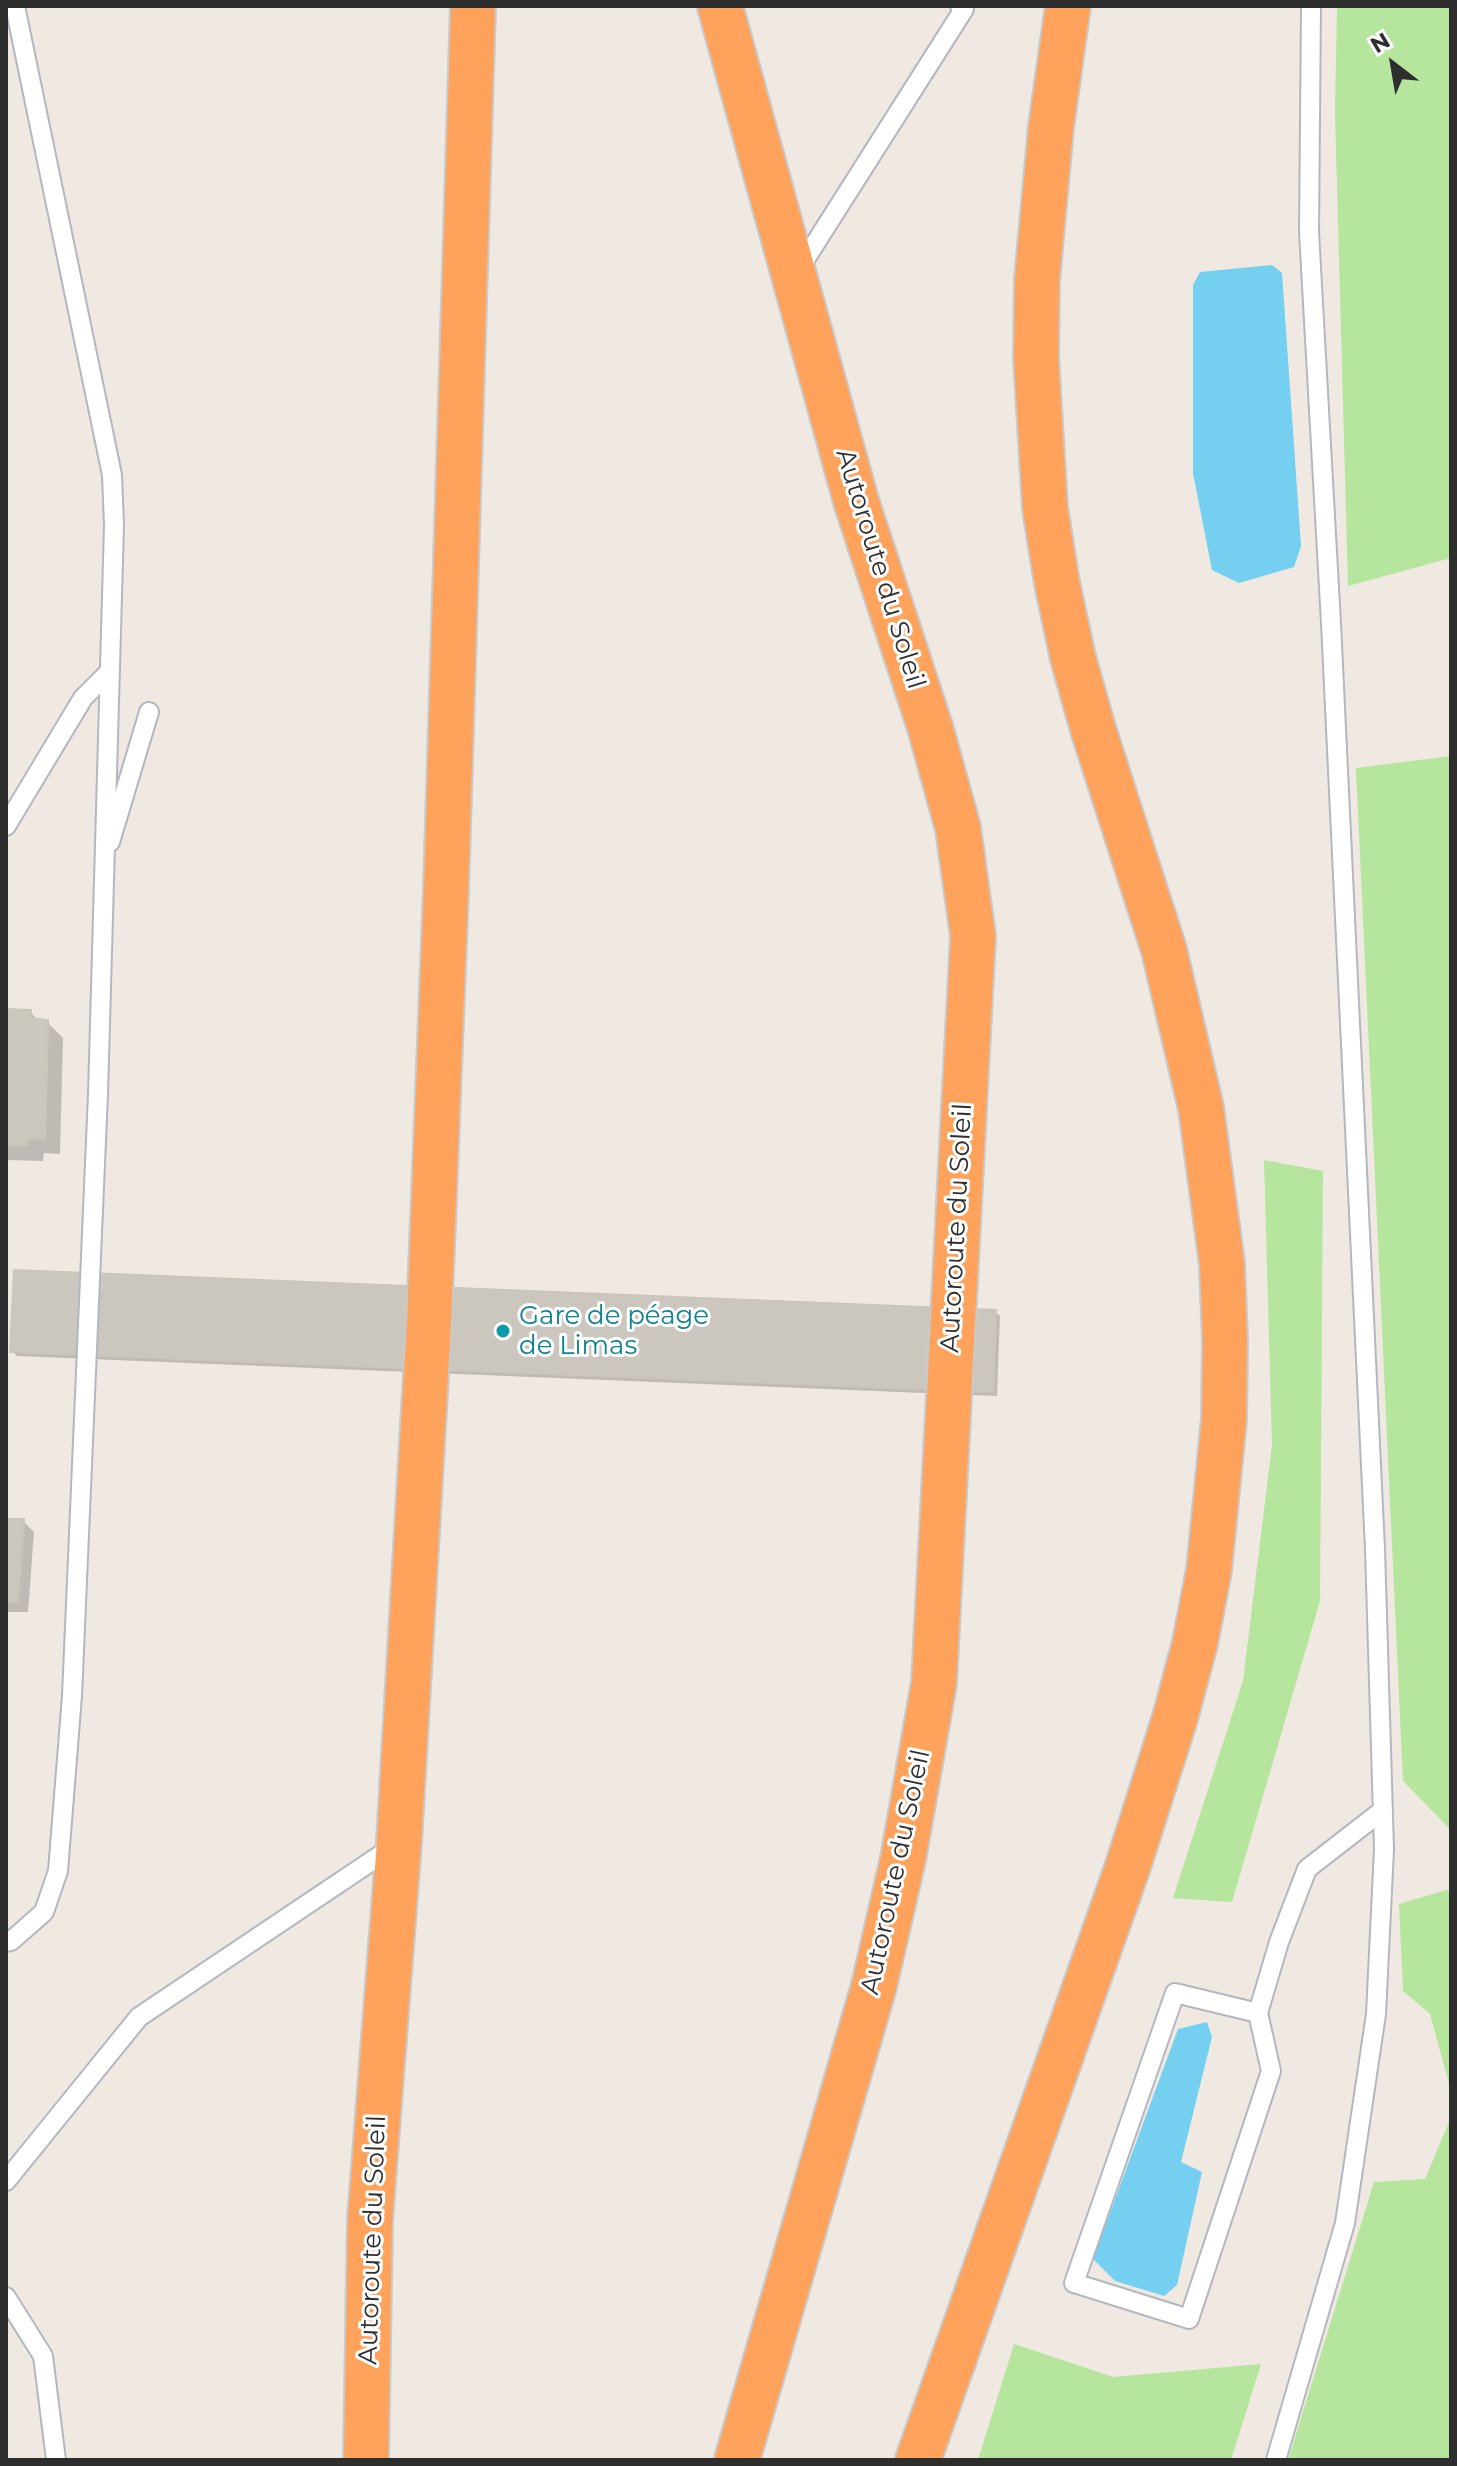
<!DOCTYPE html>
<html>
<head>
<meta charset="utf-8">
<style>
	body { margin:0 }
	#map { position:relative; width:1457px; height:2466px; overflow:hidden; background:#efe9e1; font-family:Montserrat,sans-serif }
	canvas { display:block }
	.frame { position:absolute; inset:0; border:8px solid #2e2e2e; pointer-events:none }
	.north { position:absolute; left:1353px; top:24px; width:80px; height:80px; -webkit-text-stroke:6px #fff; paint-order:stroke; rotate:329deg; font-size:22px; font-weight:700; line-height:32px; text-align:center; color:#2e2e2e }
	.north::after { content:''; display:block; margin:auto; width:28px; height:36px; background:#2e2e2e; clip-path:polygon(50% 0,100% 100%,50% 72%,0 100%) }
</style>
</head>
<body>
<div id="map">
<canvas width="1457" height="2466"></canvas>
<div class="frame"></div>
<div class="north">N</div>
</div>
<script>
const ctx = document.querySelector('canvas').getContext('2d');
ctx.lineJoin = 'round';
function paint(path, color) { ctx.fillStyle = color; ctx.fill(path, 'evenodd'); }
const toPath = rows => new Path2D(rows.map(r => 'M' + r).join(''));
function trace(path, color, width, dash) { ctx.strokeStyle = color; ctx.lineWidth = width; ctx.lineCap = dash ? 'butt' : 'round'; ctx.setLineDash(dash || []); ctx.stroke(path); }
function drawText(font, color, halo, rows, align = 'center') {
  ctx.font = font + ' Montserrat,sans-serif'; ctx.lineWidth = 6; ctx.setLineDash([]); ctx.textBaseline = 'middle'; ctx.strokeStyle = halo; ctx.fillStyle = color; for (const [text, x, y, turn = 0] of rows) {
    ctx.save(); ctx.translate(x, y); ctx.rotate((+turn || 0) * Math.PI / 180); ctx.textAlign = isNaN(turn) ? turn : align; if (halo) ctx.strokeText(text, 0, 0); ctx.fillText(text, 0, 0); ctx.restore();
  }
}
paint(toPath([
	[1337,6,1451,6,1451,558,1348,586,1335,113],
	[1451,756,1451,1830,1403,1781,1356,768],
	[1264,1160,1323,1171,1320,1601,1232,1902,1173,1898,1243,1681,1272,1445],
	[1446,1890,1451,1890,1451,2091,1430,2014,1403,1991,1399,1904],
	[1451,2117,1451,2460,1288,2460,1374,2182,1425,2179],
	[1014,2344,1113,2377,1261,2364,1231,2460,978,2460]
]), '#b6e59e');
paint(toPath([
	[1272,265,1282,273,1301,546,1294,567,1239,583,1212,570,1193,473,1193,285,1200,272],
	[1207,2022,1212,2037,1181,2162,1202,2172,1177,2285,1164,2296,1115,2281,1093,2259,1178,2029]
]), '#75cff0');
paint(toPath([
	[6,1011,30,1012,39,1021,47,1022,63,1038,60,1154,44,1153,43,1161,6,1160],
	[995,1312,1000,1316,997,1396,17,1356,12,1351],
	[6,1521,23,1521,34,1532,28,1612,6,1612]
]), '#0003');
const building = toPath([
	[6,1009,31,1010,30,1018,48,1020,45,1139,28,1138,27,1145,6,1145,6,1009],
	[14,1270,996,1310,993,1392,10,1352,14,1270],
	[6,1519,24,1519,18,1602,6,1602,6,1519]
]);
paint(building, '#cbc7bf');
trace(building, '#cbc5ba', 2);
const lane = toPath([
	[799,269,964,9,960,6],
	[6,826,83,698,109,672],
	[110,842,149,712],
	[6,1942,11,1941,44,1912,58,1871,72,1696,98,1094,114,525,112,475,15,6],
	[1258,2013,1175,1993,1074,2283,1189,2319,1271,2071,1258,2013,1279,1942,1307,1869,1383,1810],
	[6,2181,139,2017,394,1846],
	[6,2297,43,2356,56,2460],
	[1276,2460,1345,2223,1376,2014,1384,1849,1375,1549,1331,623,1309,232,1311,6]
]);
const highway = toPath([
	[720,6,856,501,930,727,958,828,973,936,934,1683,903,1859,874,1986,737,2460],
	[366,2460,370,2220,399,1842,429,1322,446,890,473,6],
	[918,2460,1128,1866,1175,1718,1195,1643,1209,1570,1224,1419,1225,1341,1222,1264,1201,1108,1164,950,1093,729,1073,658,1057,583,1045,508,1036,357,1037,280,1051,127,1068,6]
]);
trace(lane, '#b4b7c1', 22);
trace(highway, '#c9c9c9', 48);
trace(lane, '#fff', 18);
trace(highway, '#ffa35c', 44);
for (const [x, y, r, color] of [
	[503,1331,8,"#0f9aa8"]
]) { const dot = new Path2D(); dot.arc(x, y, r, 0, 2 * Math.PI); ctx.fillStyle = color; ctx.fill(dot); trace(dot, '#fff', 3); }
drawText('26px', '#2e2e2e', '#fff', [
	["Autoroute du Soleil",880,569,73],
	["Autoroute du Soleil",957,1228,-87],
	["Autoroute du Soleil",896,1872,-78],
	["Autoroute du Soleil",373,2240,-88]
]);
drawText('26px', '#0d838f', '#fff', [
	["Gare de péage",519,1316],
	["de Limas",519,1346]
], 'left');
</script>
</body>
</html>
